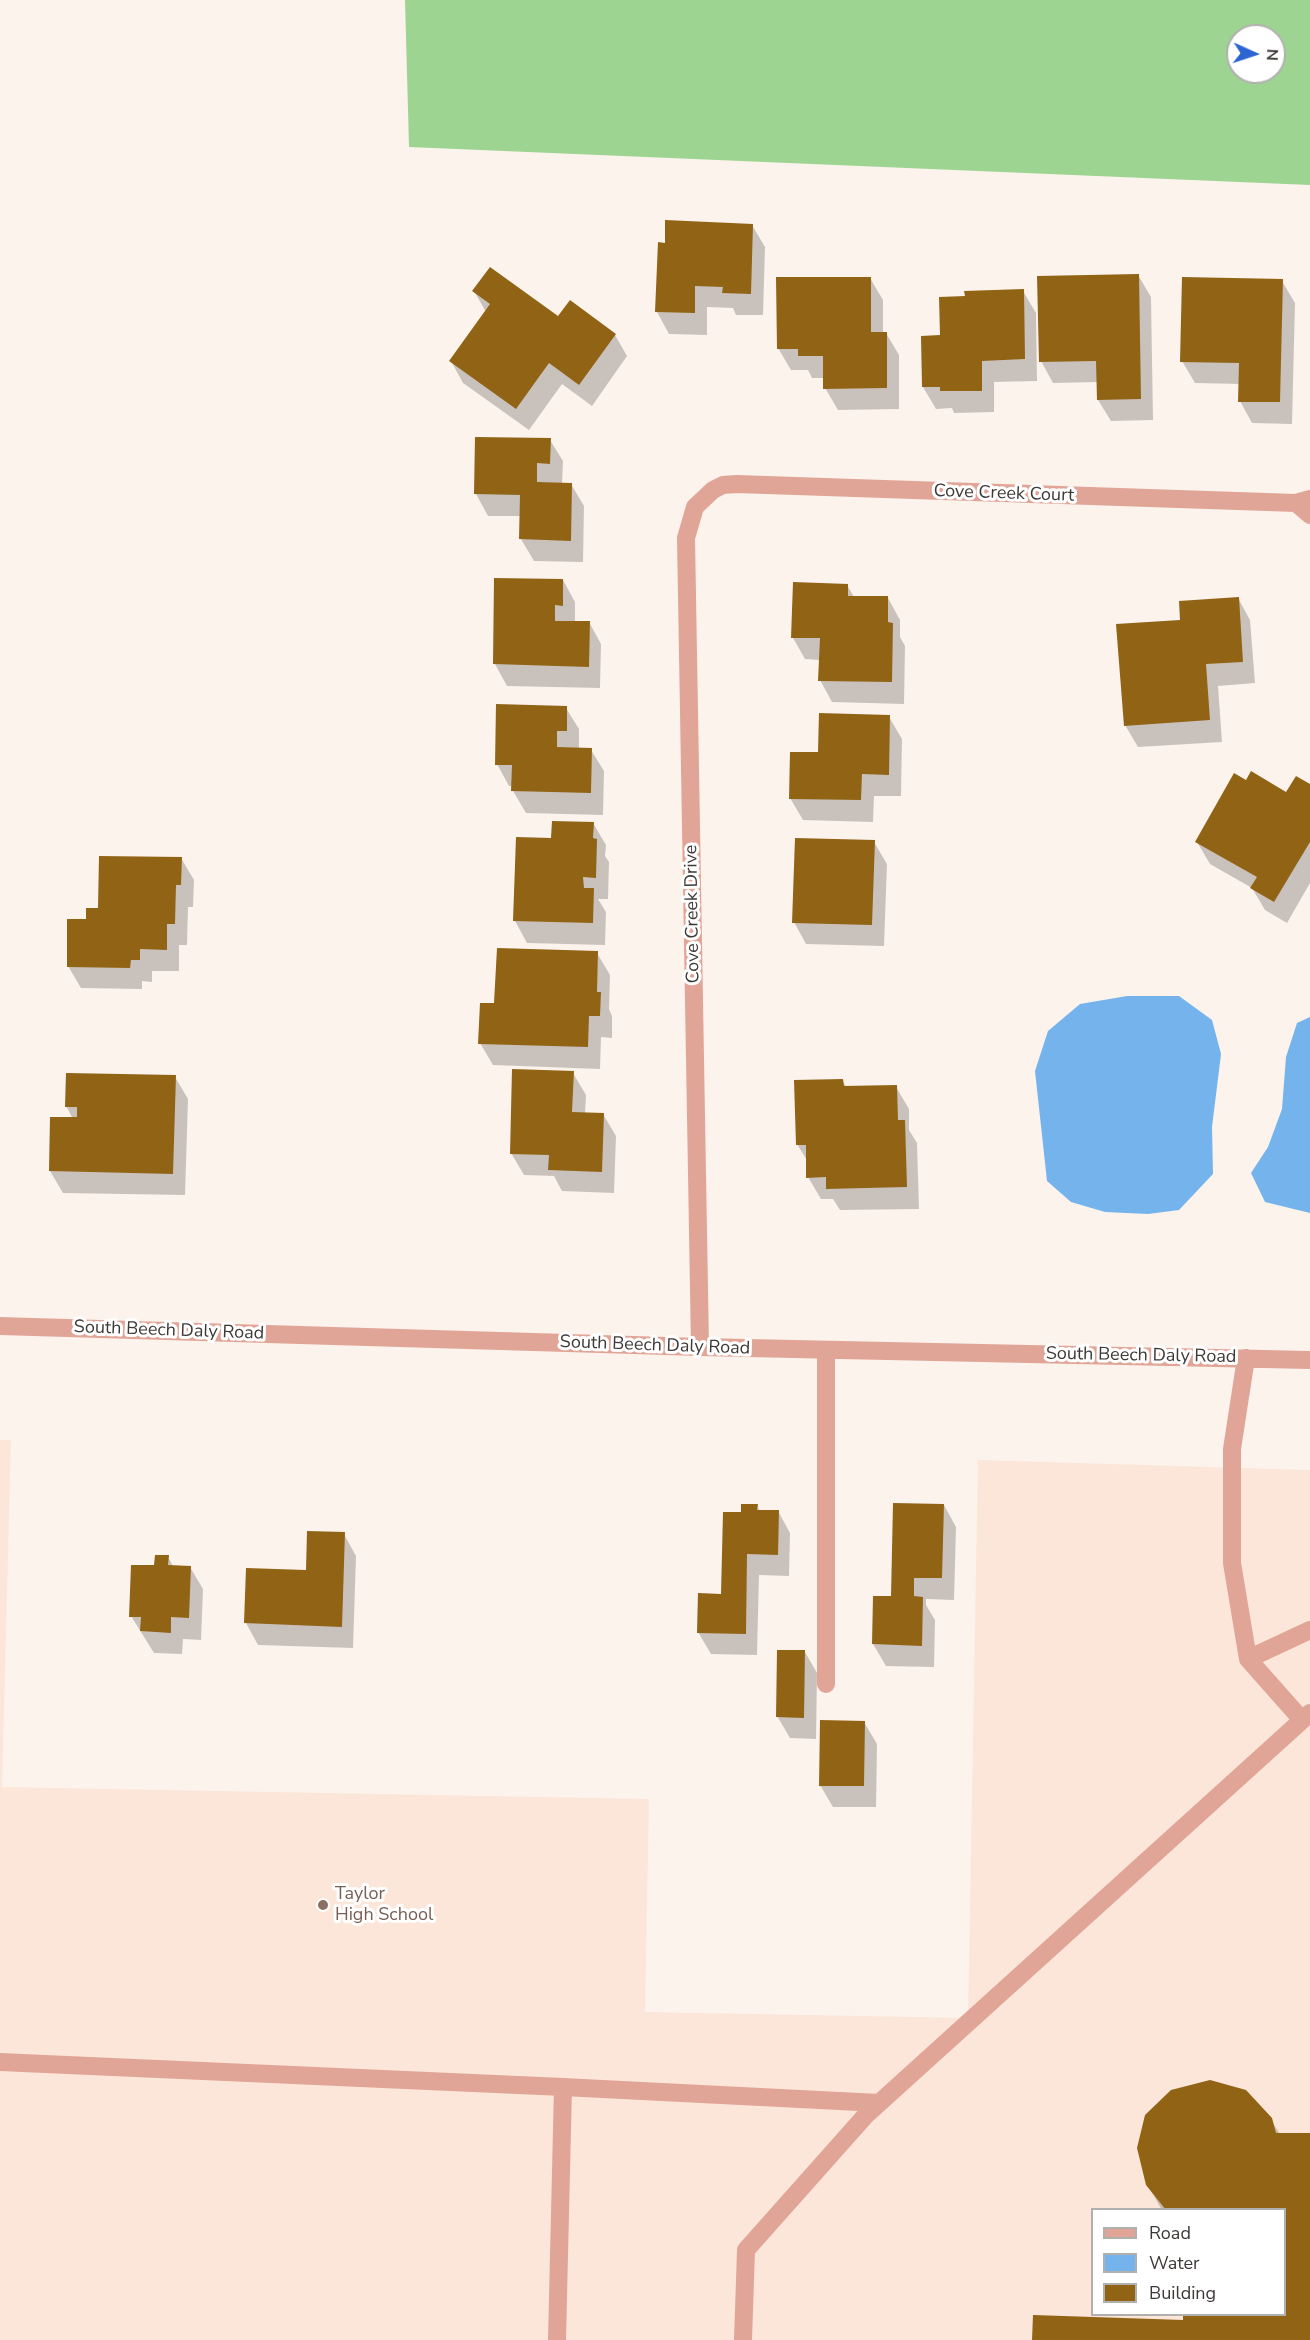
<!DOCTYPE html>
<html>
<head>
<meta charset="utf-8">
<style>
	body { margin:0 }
	#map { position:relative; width:1310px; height:2340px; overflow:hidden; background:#fcf3ec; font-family:"Nunito Sans",sans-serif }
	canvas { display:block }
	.legend { position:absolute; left:1091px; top:2208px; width:195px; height:108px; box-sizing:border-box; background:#fff; border:2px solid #b1b0af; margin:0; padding:8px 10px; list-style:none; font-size:18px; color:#3d3937 }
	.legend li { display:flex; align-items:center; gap:12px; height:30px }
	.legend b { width:30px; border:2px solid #b1b0af }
	.north { position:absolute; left:1226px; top:24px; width:60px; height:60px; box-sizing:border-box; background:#fff; border:2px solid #b1b0af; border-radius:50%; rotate:93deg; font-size:16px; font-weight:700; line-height:24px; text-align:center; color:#3d3937 }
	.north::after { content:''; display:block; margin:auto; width:21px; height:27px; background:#2c65d3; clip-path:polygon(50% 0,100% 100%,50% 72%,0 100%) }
</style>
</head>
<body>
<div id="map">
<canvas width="1310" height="2340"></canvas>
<ul class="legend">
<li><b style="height:8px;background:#e1a597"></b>Road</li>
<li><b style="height:16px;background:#75b3ed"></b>Water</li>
<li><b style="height:16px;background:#916315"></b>Building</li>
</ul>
<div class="north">N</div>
</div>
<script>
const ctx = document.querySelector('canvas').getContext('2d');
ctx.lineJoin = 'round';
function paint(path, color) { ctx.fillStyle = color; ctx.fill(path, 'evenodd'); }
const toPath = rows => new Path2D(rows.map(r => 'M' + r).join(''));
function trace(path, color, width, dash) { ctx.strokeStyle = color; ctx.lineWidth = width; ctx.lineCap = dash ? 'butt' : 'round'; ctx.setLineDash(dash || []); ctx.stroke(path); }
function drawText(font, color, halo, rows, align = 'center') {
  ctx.font = font + ' "Nunito Sans",sans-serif'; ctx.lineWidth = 6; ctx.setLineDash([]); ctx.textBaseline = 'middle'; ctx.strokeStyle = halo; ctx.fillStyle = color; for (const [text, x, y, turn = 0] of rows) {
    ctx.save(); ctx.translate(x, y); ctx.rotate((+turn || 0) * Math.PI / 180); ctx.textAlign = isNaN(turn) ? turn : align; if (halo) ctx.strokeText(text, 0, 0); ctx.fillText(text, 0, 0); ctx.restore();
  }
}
paint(toPath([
	[0,1440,11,1440,2,1787,649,1799,645,2012,968,2018,978,1460,1310,1470,1310,2340,0,2340],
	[1092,2210,1284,2210,1284,2314,1092,2314]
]), '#fce6d9');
paint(toPath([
	[405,0,1310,0,1310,185,409,147],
	[1238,36,1274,36,1274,72,1238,72]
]), '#9ed492');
paint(toPath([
	[1127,996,1179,996,1212,1020,1221,1054,1212,1127,1213,1174,1179,1210,1148,1214,1105,1212,1071,1202,1047,1181,1035,1071,1048,1031,1080,1004],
	[1310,1017,1310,1213,1265,1202,1251,1173,1268,1147,1282,1109,1286,1057,1297,1023]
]), '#75b3ed');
paint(toPath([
	[752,225,765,247,763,315,736,315,733,308,707,307,707,335,669,334,657,312,666,244],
	[1138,275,1151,297,1153,420,1111,421,1098,400,1098,382,1053,383,1041,361],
	[870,278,883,300,883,333,886,333,899,355,899,409,838,410,825,388,825,378,812,378,808,370,791,370,778,348],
	[1282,281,1295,303,1292,424,1252,423,1240,401,1240,384,1195,383,1182,361],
	[474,291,615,335,627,356,592,406,562,384,529,430,463,383,451,361,486,312],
	[1023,291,1036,313,1037,381,994,382,994,412,954,413,952,408,936,409,923,387,942,337],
	[550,440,563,461,562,484,571,484,584,506,583,562,534,561,521,539,521,516,488,516,476,494],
	[496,579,563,580,575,602,575,622,589,622,601,644,600,688,507,686,495,664],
	[847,585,854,597,888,598,900,620,900,637,905,646,904,704,832,702,820,680,820,660,805,659,793,638],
	[1238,598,1250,620,1255,683,1218,686,1222,742,1138,747,1125,725,1182,621],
	[566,708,579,729,579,749,591,750,604,771,603,815,526,813,513,791,513,786,509,786,497,764],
	[889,717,902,739,901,796,874,796,873,822,803,820,790,798,820,754],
	[1247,782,1287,794,1310,785,1310,883,1287,923,1265,910,1252,888,1210,864,1197,842],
	[593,823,606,845,605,856,609,862,608,899,598,899,606,912,605,945,527,943,515,921,517,838,553,839],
	[874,842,887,864,884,946,806,944,794,922],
	[181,858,194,880,193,907,188,907,187,945,179,945,179,971,152,971,152,982,142,981,142,989,81,988,68,966,87,921,99,910],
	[597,953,610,975,609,1009,612,1016,612,1038,601,1037,600,1069,493,1065,480,1043,496,1005],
	[573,1073,586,1095,585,1114,603,1114,616,1136,614,1193,562,1191,554,1176,524,1175,511,1153],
	[175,1077,188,1099,185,1195,63,1193,50,1171,73,1119,66,1106],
	[842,1080,847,1088,896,1087,909,1109,909,1130,917,1143,919,1209,840,1210,833,1199,821,1199,808,1177,808,1162,797,1144],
	[757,1505,760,1511,778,1511,790,1533,789,1576,759,1575,757,1655,711,1654,698,1632,722,1595,743,1514],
	[944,1505,956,1527,954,1600,926,1599,926,1605,935,1620,934,1667,886,1666,873,1644,892,1598],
	[344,1534,356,1556,353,1648,258,1645,246,1623,307,1572],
	[168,1557,173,1566,190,1567,203,1589,201,1640,183,1639,182,1654,154,1653,131,1616],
	[805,1652,817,1673,816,1739,790,1738,777,1716],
	[864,1722,877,1744,876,1807,833,1807,820,1785],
	[1270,2119,1280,2134,1310,2135,1310,2340,1034,2340,1184,2322,1284,2314,1284,2210,1162,2210,1147,2184]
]), '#0003');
paint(toPath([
	[665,220,753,224,751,294,722,293,723,287,695,286,695,313,655,312,658,242,665,243],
	[490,267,558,316,570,300,616,334,579,385,549,363,516,409,449,361,490,304,472,291],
	[1139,274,1141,399,1097,400,1096,361,1039,362,1037,276],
	[776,277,871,277,871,332,887,332,887,388,823,389,823,356,798,356,798,349,777,349],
	[1182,277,1283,279,1280,402,1238,402,1239,363,1180,362],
	[1024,289,1025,359,982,361,982,391,940,391,940,387,922,387,921,336,940,335,939,297,965,296,964,291],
	[475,437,551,438,550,464,537,463,537,482,572,483,571,541,519,539,520,495,474,494],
	[494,578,563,579,563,606,555,605,555,621,590,621,589,667,493,664],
	[793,582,848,584,848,596,888,596,888,622,893,623,892,682,818,681,820,638,791,638],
	[1239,597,1243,662,1206,664,1210,720,1124,726,1116,624,1180,620,1179,601],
	[496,704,567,706,567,731,557,731,557,747,592,748,591,793,511,791,512,765,495,765],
	[819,713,890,715,889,775,862,774,861,800,789,799,790,752,818,752],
	[1251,771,1286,792,1296,776,1310,784,1310,842,1274,902,1250,888,1257,877,1195,842,1234,773,1246,780],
	[552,821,594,822,593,838,597,839,596,878,583,877,584,888,594,888,593,923,513,921,516,837,551,838],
	[795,838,875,840,872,925,792,923],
	[99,856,182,857,181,885,176,885,175,924,167,924,167,950,140,949,140,960,131,960,130,968,67,967,67,919,86,919,86,908,98,908],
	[497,948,598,951,597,992,601,992,600,1016,589,1016,588,1047,478,1044,480,1003,494,1003],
	[512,1069,574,1071,572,1112,604,1113,602,1172,548,1170,549,1155,510,1154],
	[66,1073,176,1075,173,1174,49,1171,50,1117,77,1117,77,1107,65,1107],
	[843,1079,844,1086,897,1085,898,1120,905,1120,907,1187,826,1189,826,1177,806,1178,806,1145,796,1145,794,1080],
	[893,1503,944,1504,942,1578,914,1578,914,1596,923,1597,922,1646,872,1644,873,1596,891,1596],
	[741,1504,758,1504,757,1510,779,1510,778,1555,747,1554,746,1634,697,1633,698,1593,721,1594,723,1512,741,1512],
	[307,1531,345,1532,342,1627,244,1623,246,1568,306,1570],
	[155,1555,169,1555,168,1565,191,1566,189,1618,171,1617,171,1633,140,1631,141,1617,129,1617,131,1565,154,1565],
	[777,1650,805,1650,804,1718,776,1717],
	[820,1720,865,1721,864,1786,819,1786],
	[1210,2080,1246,2090,1272,2118,1276,2133,1310,2133,1310,2340,1032,2340,1033,2315,1183,2320,1183,2314,1284,2314,1284,2210,1166,2210,1146,2185,1137,2148,1145,2115,1171,2090]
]), '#916315');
trace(toPath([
	[1296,503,1310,515],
	[0,1326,700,1347,1310,1360],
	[700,1347,686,538,695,507,713,490,723,485,737,484,1296,503,1310,499],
	[826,1350,826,1684],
	[1246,1358,1232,1449,1232,1563,1248,1659,1302,1720],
	[1248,1659,1310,1630],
	[0,2062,563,2087],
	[557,2340,563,2087,879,2103],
	[743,2340,746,2250,866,2115,1310,1713]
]), '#e1a597', 18);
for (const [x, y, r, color] of [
	[323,1905,6,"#8d6e63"]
]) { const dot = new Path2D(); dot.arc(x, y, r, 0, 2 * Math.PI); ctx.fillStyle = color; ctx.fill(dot); trace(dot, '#fff', 2); }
drawText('18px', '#3d3937', '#fff', [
	["Cove Creek Court",1004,494,2],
	["Cove Creek Drive",693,914,-91],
	["South Beech Daly Road",169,1331,2],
	["South Beech Daly Road",655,1346,2],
	["South Beech Daly Road",1141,1356,1]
]);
drawText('18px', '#785e54', '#fff', [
	["Taylor",335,1895],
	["High School",335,1916]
], 'left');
</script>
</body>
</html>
